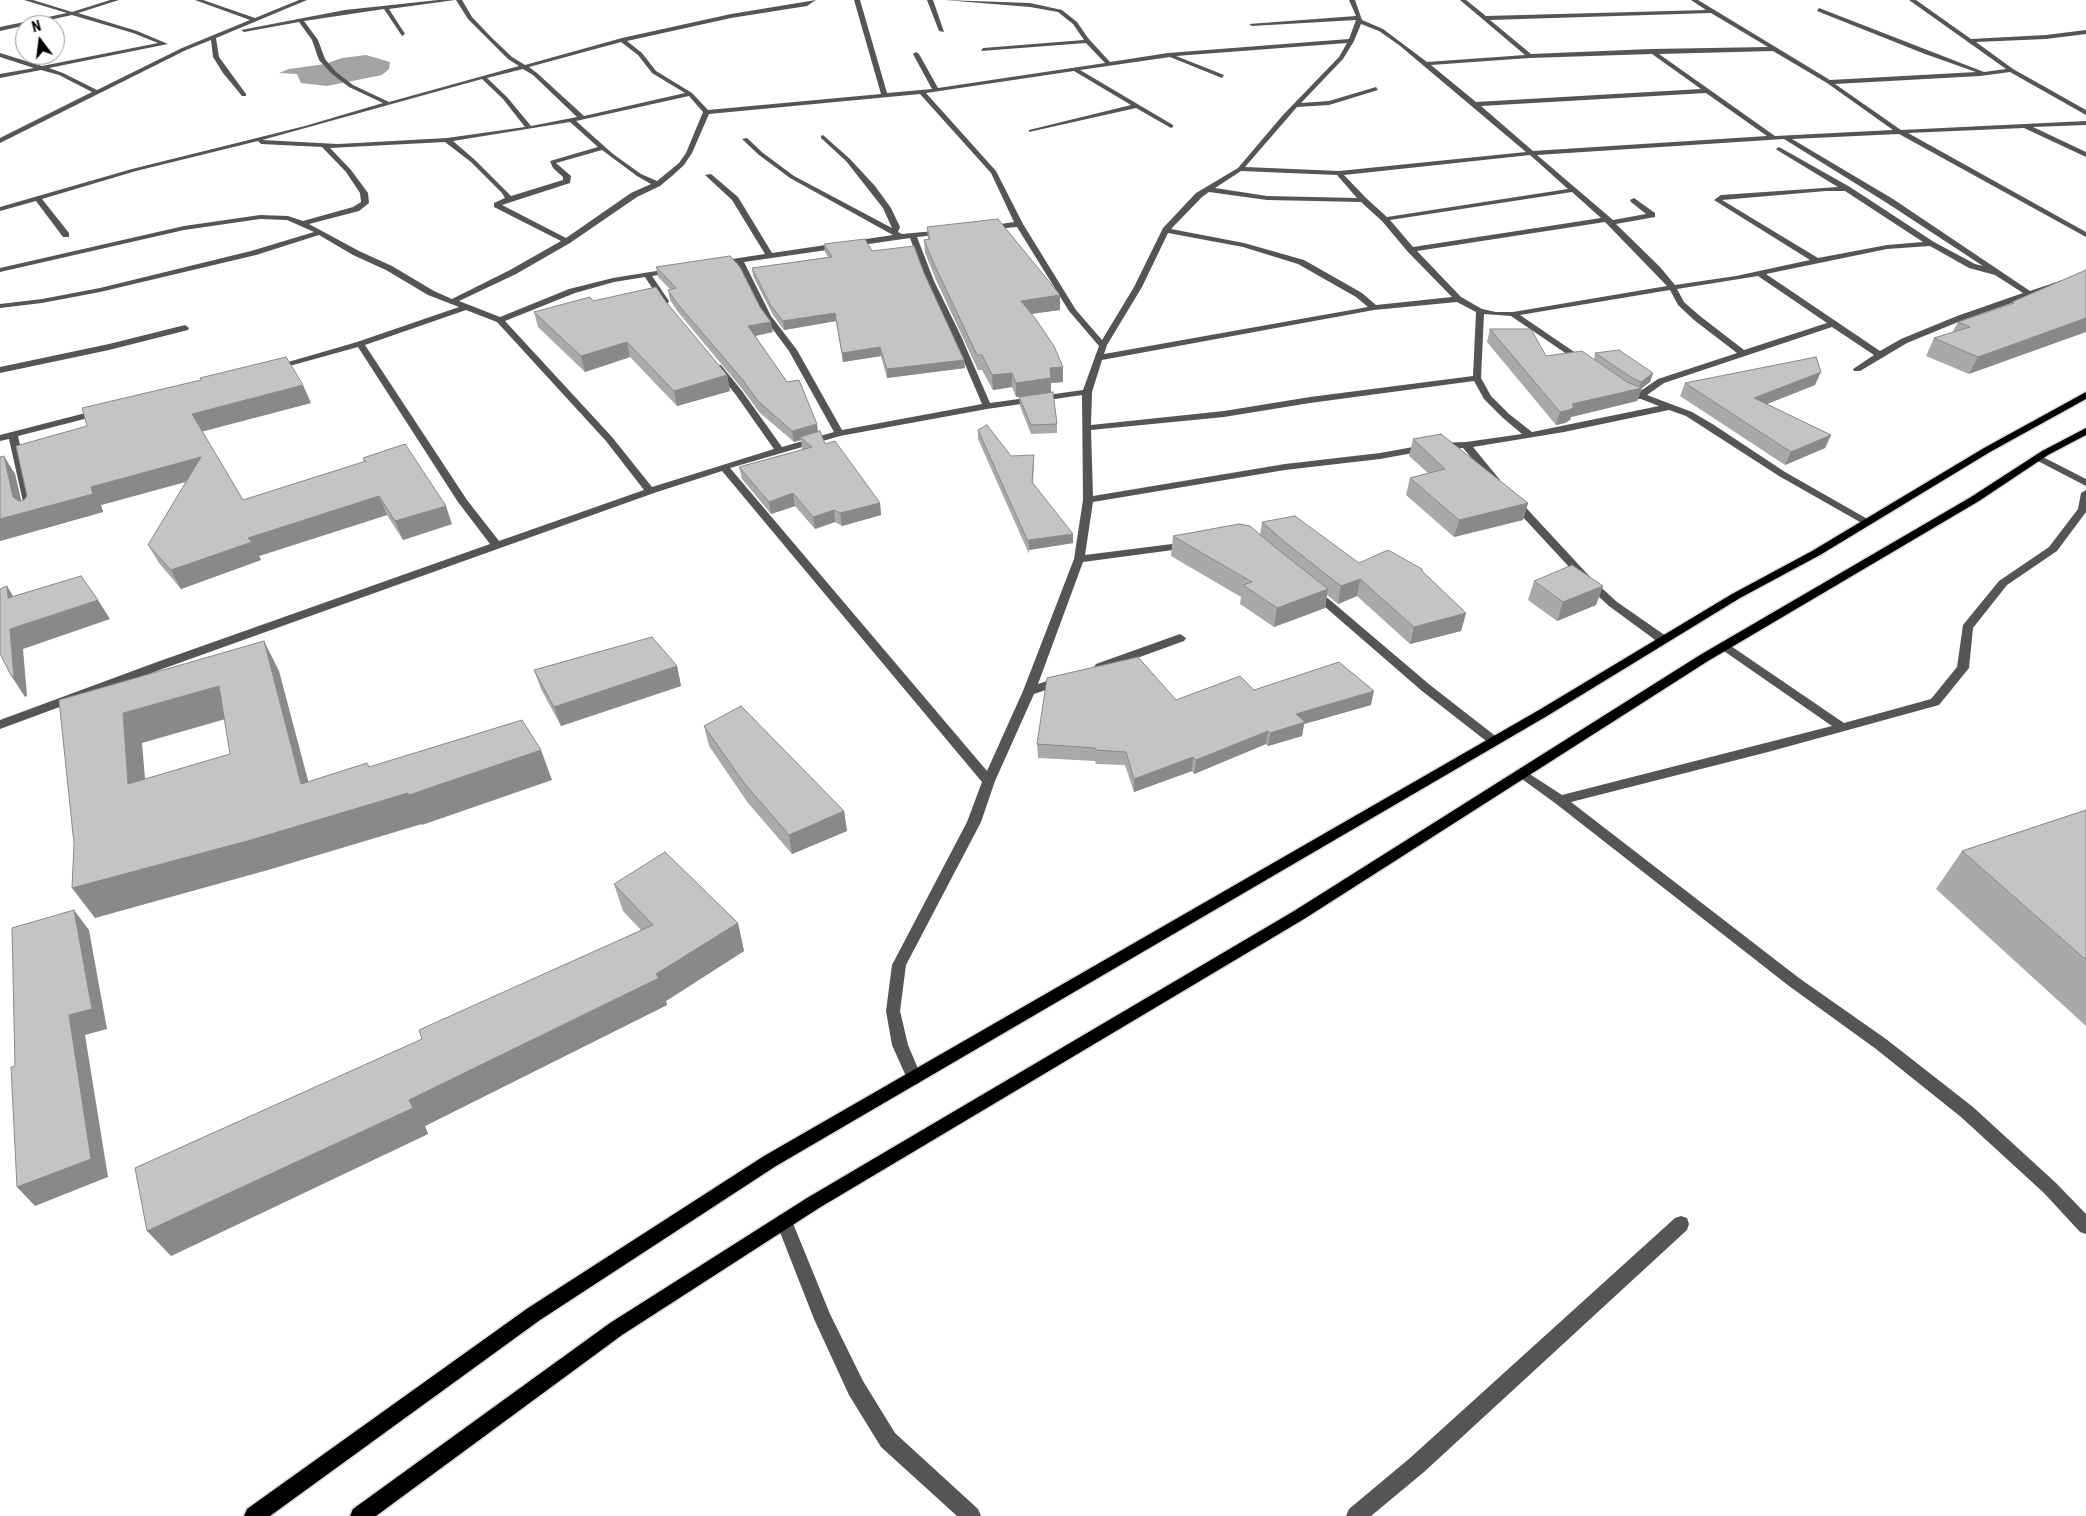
<!DOCTYPE html>
<html>
<head>
<meta charset="utf-8">
<style>
	body { margin:0 }
	#map { position:relative; width:2086px; height:1516px; overflow:hidden; background:#fff; font-family:"Roboto Condensed",sans-serif }
	canvas { display:block }
	.north { position:absolute; left:15px; top:15px; width:50px; height:50px; box-sizing:border-box; background:#fff; border:1px solid #999; border-radius:50%; rotate:345deg; font-size:14px; font-weight:700; line-height:20px; text-align:center; color:#000 }
	.north::after { content:''; display:block; margin:auto; width:18px; height:22px; background:#000; clip-path:polygon(50% 0,100% 100%,50% 72%,0 100%) }
</style>
</head>
<body>
<div id="map">
<canvas width="2086" height="1516"></canvas>
<div class="north">N</div>
</div>
<script>
const ctx = document.querySelector('canvas').getContext('2d');
ctx.lineJoin = 'round';
function paint(path, color) { ctx.fillStyle = color; ctx.fill(path, 'evenodd'); }
const toPath = rows => new Path2D(rows.map(r => 'M' + r).join(''));
function trace(path, color, width, dash) { ctx.strokeStyle = color; ctx.lineWidth = width; ctx.lineCap = dash ? 'butt' : 'round'; ctx.setLineDash(dash || []); ctx.stroke(path); }
paint(toPath([
	[366,55,390,62,389,69,382,75,327,86,301,83,297,74,279,73,289,69,325,64,342,58]
]), '#a3a3a3');
const major = toPath([
	[2086,392,2086,399,1990,452,1820,555,1740,598,1547,716,776,1166,540,1320,270,1516,244,1516,247,1509,528,1308,764,1156,1539,710,1732,594,1812,551,1984,448,2086,392],
	[2086,428,2086,435,2048,455,1979,501,1708,661,1304,919,819,1208,622,1335,376,1516,350,1516,353,1509,610,1323,807,1198,1294,911,1700,655,1971,497,2042,451,2086,428]
]);
trace(major, '#dbdbdb', 3);
paint(toPath([
	[24,0,33,0,72,12,110,0,119,0,78,13,137,31,168,44,49,68,63,73,97,90,182,48,250,20,195,0,203,0,255,18,299,0,307,0,216,38,219,57,246,94,246,96,242,96,223,73,213,57,211,40,186,50,0,143,0,138,92,92,59,75,41,70,0,78,0,74,34,68,0,57,0,53,42,66,158,43,133,33,72,15,0,31,0,27,67,13,24,0],
	[438,0,455,0,389,9,405,34,402,36,384,9,304,21,318,40,325,59,336,72,353,85,389,102,519,66,508,59,468,19,456,0,462,0,472,17,491,37,512,57,525,65,622,38,731,14,816,0,807,6,731,18,627,41,642,53,656,71,692,93,708,110,881,94,854,0,860,0,887,93,932,89,913,54,916,52,919,54,938,88,1105,63,1086,43,981,51,983,48,1084,40,1073,24,1058,12,1030,7,944,0,1030,3,1062,10,1077,22,1088,38,1110,62,1168,53,1349,39,1356,20,1252,26,1249,24,1356,16,1349,0,1355,0,1362,20,1383,29,1427,62,1525,55,1460,0,1466,0,1486,16,1706,10,1691,0,1698,0,1830,80,1976,72,1925,54,1817,11,1819,8,1984,72,2006,69,1909,0,1916,0,1971,39,2046,35,2086,30,2086,34,2046,39,1976,42,2013,69,2086,110,2086,115,2010,72,1980,76,1835,84,1901,130,2086,121,2086,125,2033,127,2086,152,2086,157,2024,128,1908,133,2086,232,2086,237,1899,134,1792,139,1893,199,2030,291,2086,272,2086,277,1963,320,1907,343,1860,371,1854,371,1853,369,1874,355,1832,327,1664,383,1647,395,1692,412,1714,425,1785,472,1871,521,1872,523,1867,526,1779,476,1686,416,1669,410,1564,432,1473,447,1500,480,1495,483,1492,482,1463,448,1435,449,1380,459,1285,470,1093,502,1085,555,1188,542,1193,545,1188,548,1083,562,1038,684,1062,676,1068,680,1066,683,1034,694,995,781,981,822,906,965,900,1011,908,1045,922,1078,919,1083,914,1085,909,1083,892,1045,886,1011,892,965,967,822,982,782,722,471,654,493,165,668,0,729,0,720,157,662,490,544,458,502,358,347,275,370,271,367,357,342,459,307,428,295,386,270,353,255,319,235,256,255,100,292,42,303,0,308,0,304,42,299,100,288,251,251,314,232,287,220,260,219,184,230,0,272,0,268,184,226,260,215,288,216,303,221,353,207,361,202,360,193,346,172,322,147,261,144,258,141,136,171,42,199,69,233,69,237,63,237,36,201,0,211,0,207,132,169,305,126,383,103,349,87,332,74,319,60,312,40,299,22,244,32,241,30,345,10,438,0],
	[1711,13,1768,47,1651,49,1531,54,1490,20,1711,13],
	[1361,24,1379,31,1399,45,1526,152,1339,171,1245,167,1297,107,1329,105,1378,90,1376,87,1329,101,1301,103,1343,59,1354,41,1361,24],
	[621,42,638,55,652,73,685,93,584,116,537,73,529,67,621,42],
	[1347,43,1339,57,1283,115,1238,168,1196,193,1163,228,1134,287,1102,340,1076,310,1023,224,996,171,926,93,1074,71,1131,105,1029,130,1029,132,1136,108,1171,128,1173,127,1173,125,1080,70,1170,57,1222,78,1224,75,1176,56,1347,43],
	[1773,51,1827,83,1893,130,1775,136,1659,54,1773,51],
	[1652,54,1701,89,1476,102,1431,65,1530,58,1652,54],
	[523,69,533,75,577,117,531,126,507,97,487,78,523,69],
	[482,79,503,99,525,127,447,138,338,144,262,140,482,79],
	[1706,93,1767,136,1533,151,1481,106,1706,93],
	[920,94,991,173,1014,222,987,226,983,228,984,230,1017,227,1069,311,1099,346,1083,390,990,403,961,336,934,281,917,237,945,234,949,232,945,230,902,234,898,232,900,227,891,208,875,186,850,159,823,135,821,136,821,138,846,161,883,208,892,228,794,176,763,153,747,138,742,139,759,155,790,178,893,235,772,253,738,197,711,174,705,175,732,200,765,254,719,261,715,263,719,265,737,263,763,316,789,351,834,432,782,447,742,391,721,365,715,365,715,369,736,395,774,449,652,487,612,437,505,321,575,293,614,282,645,277,662,303,668,303,669,301,652,276,675,272,675,268,613,278,569,289,500,317,459,301,516,274,570,243,637,197,660,186,672,176,684,165,692,153,709,114,920,94],
	[689,96,703,112,686,153,679,163,657,181,641,174,613,154,576,121,689,96],
	[570,122,598,147,550,161,553,168,563,177,563,180,511,196,475,160,453,141,570,122],
	[1784,139,1887,203,1983,266,1975,264,1934,242,1850,187,1779,147,1776,149,1777,150,1838,187,1721,195,1714,200,1810,260,1736,276,1675,285,1660,267,1616,224,1655,217,1655,213,1634,198,1630,200,1631,202,1646,214,1613,220,1537,155,1784,139],
	[445,142,471,162,502,193,505,198,494,203,494,207,561,241,510,270,452,299,434,291,392,266,359,251,309,224,359,211,369,203,368,193,351,170,330,148,445,142],
	[602,150,637,176,651,184,631,193,566,238,502,205,570,183,571,176,556,163,602,150],
	[1530,155,1568,189,1387,217,1366,198,1344,175,1530,155],
	[1241,171,1337,175,1357,198,1267,196,1215,188,1241,171],
	[1826,191,1845,191,1923,242,1887,245,1818,258,1722,200,1826,191],
	[1209,192,1267,200,1361,202,1382,221,1408,252,1452,297,1376,305,1362,293,1304,260,1244,243,1171,229,1202,197,1209,192],
	[1572,192,1601,218,1413,247,1390,220,1572,192],
	[1605,222,1667,286,1513,312,1496,312,1482,309,1461,297,1417,251,1605,222],
	[1168,233,1243,247,1298,264,1356,297,1368,307,1104,354,1107,345,1142,287,1168,233],
	[910,238,926,281,953,336,982,404,842,430,797,350,771,316,744,262,910,238],
	[1930,246,1969,268,1995,275,2023,293,1957,316,1901,339,1880,351,1766,274,1887,249,1930,246],
	[1758,276,1827,323,1744,350,1700,316,1684,302,1677,289,1758,276],
	[1670,290,1678,305,1694,320,1737,353,1658,379,1639,392,1625,387,1620,390,1634,396,1635,399,1641,399,1659,406,1532,432,1509,414,1491,396,1481,378,1484,314,1511,316,1583,365,1586,364,1586,360,1520,315,1670,290],
	[1457,302,1476,312,1473,376,1310,397,1224,411,1091,425,1092,392,1102,360,1374,310,1457,302],
	[466,310,497,322,606,441,644,490,499,541,467,500,365,345,466,310],
	[1474,381,1484,399,1503,418,1522,434,1466,442,1435,443,1380,453,1285,464,1093,496,1091,430,1224,417,1310,403,1474,381],
	[1082,395,1083,500,1074,559,1023,691,987,771,730,468,840,436,987,409,1082,395],
	[927,0,933,0,944,32,939,31,927,0],
	[185,325,189,328,188,330,109,350,0,373,0,367,109,344,185,325],
	[101,409,106,412,104,414,18,436,35,513,34,515,26,515,9,439,0,441,0,435,101,409],
	[2039,455,2086,479,2086,486,2036,460,2036,456,2039,455],
	[2086,490,2086,512,2057,551,2007,585,1973,628,1969,668,1939,705,1768,752,1571,802,1799,978,1886,1039,1973,1107,2056,1183,2086,1214,2086,1234,2080,1232,2044,1193,1961,1117,1876,1049,1789,986,1555,803,1515,774,1517,771,1525,771,1562,795,1832,726,1721,649,1719,646,1725,642,1844,723,1931,699,1957,667,1963,625,1999,581,2049,547,2078,509,2081,493,2086,490],
	[1513,497,1517,498,1591,578,1617,602,1666,636,1668,639,1666,642,1658,642,1609,606,1583,582,1509,502,1509,498,1513,497],
	[1313,588,1317,589,1430,685,1498,738,1500,741,1498,744,1490,744,1422,691,1309,593,1308,591,1309,589,1313,588],
	[1180,634,1186,638,1184,641,1104,670,1096,670,1094,667,1096,664,1180,634],
	[784,1214,790,1216,830,1314,863,1381,895,1433,978,1509,981,1516,957,1516,881,1447,849,1395,814,1319,776,1222,778,1216,784,1214],
	[1681,1216,1687,1218,1689,1224,1687,1230,1424,1472,1371,1516,1346,1516,1349,1509,1410,1458,1675,1218,1681,1216]
]), '#555');
paint(major, '#000');
paint(toPath([
	[927,227,1060,295,1060,310,1032,314,1063,382,1051,383,1051,392,1057,424,1057,433,1031,434,1020,406,1019,397,1022,397,1016,397,1012,387,993,390,982,370,978,370,936,280,925,253,924,240,928,239],
	[824,244,872,251,924,273,965,368,887,378,881,356,843,362,836,321,784,330,773,315,753,276,752,268,828,257,825,252],
	[656,267,773,332,755,336,817,424,818,432,825,444,880,503,881,515,842,526,835,522,815,529,795,506,771,514,742,479,739,467,803,450,802,449,801,440,794,442,759,412,743,390,678,312,670,300,668,290,670,289,658,277],
	[2086,270,1969,374,1926,356,1934,338,1952,333,1958,322,2011,305,2012,302],
	[593,301,666,302,727,375,730,391,677,406,630,357,585,372,538,327,534,312],
	[1490,329,1546,356,1594,360,1595,353,1653,373,1650,382,1642,388,1637,401,1571,417,1570,420,1565,423,1556,425,1487,342],
	[1685,383,1815,385,1767,404,1831,435,1825,448,1785,465,1680,396],
	[311,403,202,431,243,500,364,462,363,458,452,524,403,540,387,515,259,556,261,560,181,589,159,563,148,545,186,482,101,505,103,512,0,541,0,457,15,474,21,501,24,500,27,496,16,446],
	[978,430,1011,456,1034,464,1033,483,1073,543,1029,550,1029,554,978,439],
	[1413,439,1528,503,1523,520,1454,537,1406,495,1410,478,1428,473,1409,456],
	[1262,522,1359,563,1422,571,1466,613,1461,631,1410,644,1357,596,1338,604,1327,595,1325,608,1274,627,1240,604,1241,597,1171,556,1173,536,1260,535],
	[1534,581,1603,586,1596,605,1557,621,1528,600],
	[677,666,681,686,561,726,541,689,534,670],
	[1254,690,1371,705,1304,724,1302,736,1268,746,1266,744,1194,774,1192,771,1134,792,1125,765,1096,764,1095,761,1038,758,1037,744,1176,700],
	[704,726,844,811,847,831,792,854,748,803,709,746],
	[2086,810,2086,1026,1936,889,1962,851],
	[614,884,738,923,744,951,666,1001,667,1005,425,1126,428,1134,171,1256,422,1039,641,930,623,911]
]), '#a9a9a9');
paint(toPath([
	[1060,295,1060,310,1021,315,1021,301],
	[835,313,836,321,784,330,783,321],
	[2086,318,2086,332,1969,374,1978,357],
	[771,322,773,332,750,337,748,326],
	[627,342,630,357,585,372,581,356],
	[880,347,881,356,843,362,842,353],
	[964,360,965,368,887,378,887,369],
	[1063,367,1063,382,1051,383,1051,393,1016,397,1016,383,1050,368],
	[1821,372,1815,385,1749,411,1754,398],
	[1012,373,1012,387,993,390,992,375],
	[1653,373,1650,382,1642,388,1637,401,1571,417,1570,420,1565,423,1556,425,1560,412,1572,404,1639,388,1641,382],
	[727,375,730,391,677,406,674,391],
	[303,385,311,403,201,432,192,414],
	[817,424,818,435,800,437,801,440,794,442,792,431],
	[1831,435,1825,448,1785,465,1791,452],
	[4,456,15,474,24,512,91,487,201,457,210,475,101,505,103,512,0,541,0,519,13,497],
	[793,493,795,506,771,514,769,502],
	[379,496,387,515,259,556,261,560,181,589,171,570,248,538],
	[880,503,881,515,842,526,840,513],
	[1528,503,1523,520,1454,537,1459,520],
	[446,506,452,524,403,540,395,521],
	[834,510,835,522,815,529,813,517],
	[1073,534,1073,543,1029,550,1029,554,1029,540],
	[1360,579,1357,596,1338,604,1341,586],
	[7,586,19,606,8,598],
	[1603,586,1596,605,1557,621,1563,602],
	[1328,589,1325,608,1274,627,1277,608],
	[98,600,110,619,23,649,27,696,25,697,12,677,10,629],
	[1466,613,1461,631,1410,644,1414,627],
	[264,641,279,671,317,814,301,784],
	[677,666,681,686,561,726,554,707],
	[219,686,236,716,142,743,148,814,128,784,123,713],
	[1374,691,1371,705,1304,724,1302,736,1268,746,1270,733,1296,714],
	[1268,731,1266,744,1194,774,1196,760],
	[541,750,552,780,422,825,422,824,268,870,95,918,72,888],
	[1193,757,1192,771,1134,792,1134,779],
	[844,811,847,831,792,854,789,835],
	[74,910,89,930,107,1029,85,1035,108,1177,35,1206,17,1187,69,1015],
	[738,923,744,951,666,1001,667,1005,425,1126,428,1134,171,1256,147,1231,409,1100,656,974]
]), '#898989');
const building = toPath([
	[998,219,1060,295,1021,301,1035,318,1054,346,1063,367,1050,368,1051,378,1016,383,1012,373,992,375,982,355,977,355,935,266,924,240,930,239,927,227,998,219],
	[865,239,872,251,914,246,924,273,964,360,887,369,880,347,842,353,835,313,783,321,771,306,752,268,832,257,824,244,865,239],
	[730,256,740,267,760,307,771,322,748,326,787,382,799,380,817,424,792,431,758,401,742,379,676,302,668,290,676,288,656,267,730,256],
	[2086,270,2086,318,1978,357,1934,338,1970,327,1958,322,2014,303,2012,302,2086,270],
	[656,287,666,302,727,375,674,391,627,342,581,356,534,312,590,297,593,301,656,287],
	[1490,329,1531,329,1546,356,1582,351,1627,382,1642,388,1572,404,1574,407,1569,410,1560,412,1490,329],
	[1619,350,1653,373,1641,382,1634,379,1595,353,1619,350],
	[286,357,303,385,192,414,243,500,366,461,363,458,405,444,446,506,395,521,379,496,248,538,252,542,171,570,148,545,201,457,91,487,93,494,0,519,0,457,4,456,13,497,19,501,24,500,27,496,16,446,87,426,82,408,201,380,200,378,286,357],
	[1816,357,1821,372,1754,398,1831,435,1791,452,1685,383,1816,357],
	[1053,392,1057,424,1031,425,1019,397,1053,392],
	[987,425,1011,456,1034,455,1032,482,1073,534,1029,540,1029,544,978,430,987,425],
	[820,431,825,444,835,441,880,503,840,513,834,510,813,517,793,493,769,502,739,467,812,447,800,437,820,431],
	[1441,434,1528,503,1459,520,1410,478,1445,469,1413,439,1441,434],
	[1295,516,1359,563,1388,550,1422,569,1422,571,1466,613,1414,627,1360,579,1341,586,1286,543,1262,522,1295,516],
	[1239,524,1250,526,1276,548,1328,589,1277,608,1243,585,1252,582,1173,536,1239,524],
	[1572,565,1603,586,1563,602,1534,581,1572,565],
	[81,576,98,600,10,629,14,677,12,677,0,654,0,589,7,586,8,598,81,576],
	[652,637,677,666,554,707,534,670,652,637],
	[264,641,301,784,367,763,369,767,522,720,541,750,409,795,408,793,251,840,72,888,74,844,59,700,264,641],
	[219,686,230,754,128,784,123,713,219,686],
	[1138,657,1176,700,1240,676,1254,690,1339,662,1374,691,1296,714,1305,722,1270,733,1268,731,1196,760,1193,757,1134,779,1126,752,1096,750,1095,748,1037,744,1047,678,1138,657],
	[741,706,844,811,789,835,744,783,704,726,741,706],
	[2086,810,2086,960,1962,851,2086,810],
	[665,852,738,923,656,974,659,978,409,1100,413,1108,147,1231,135,1168,422,1039,419,1030,653,925,614,884,665,852],
	[74,910,92,1009,69,1015,91,1159,17,1187,11,1067,15,1066,12,928,74,910]
]);
paint(building, '#c4c4c4');
trace(building, '#898989', 1);
</script>
</body>
</html>
